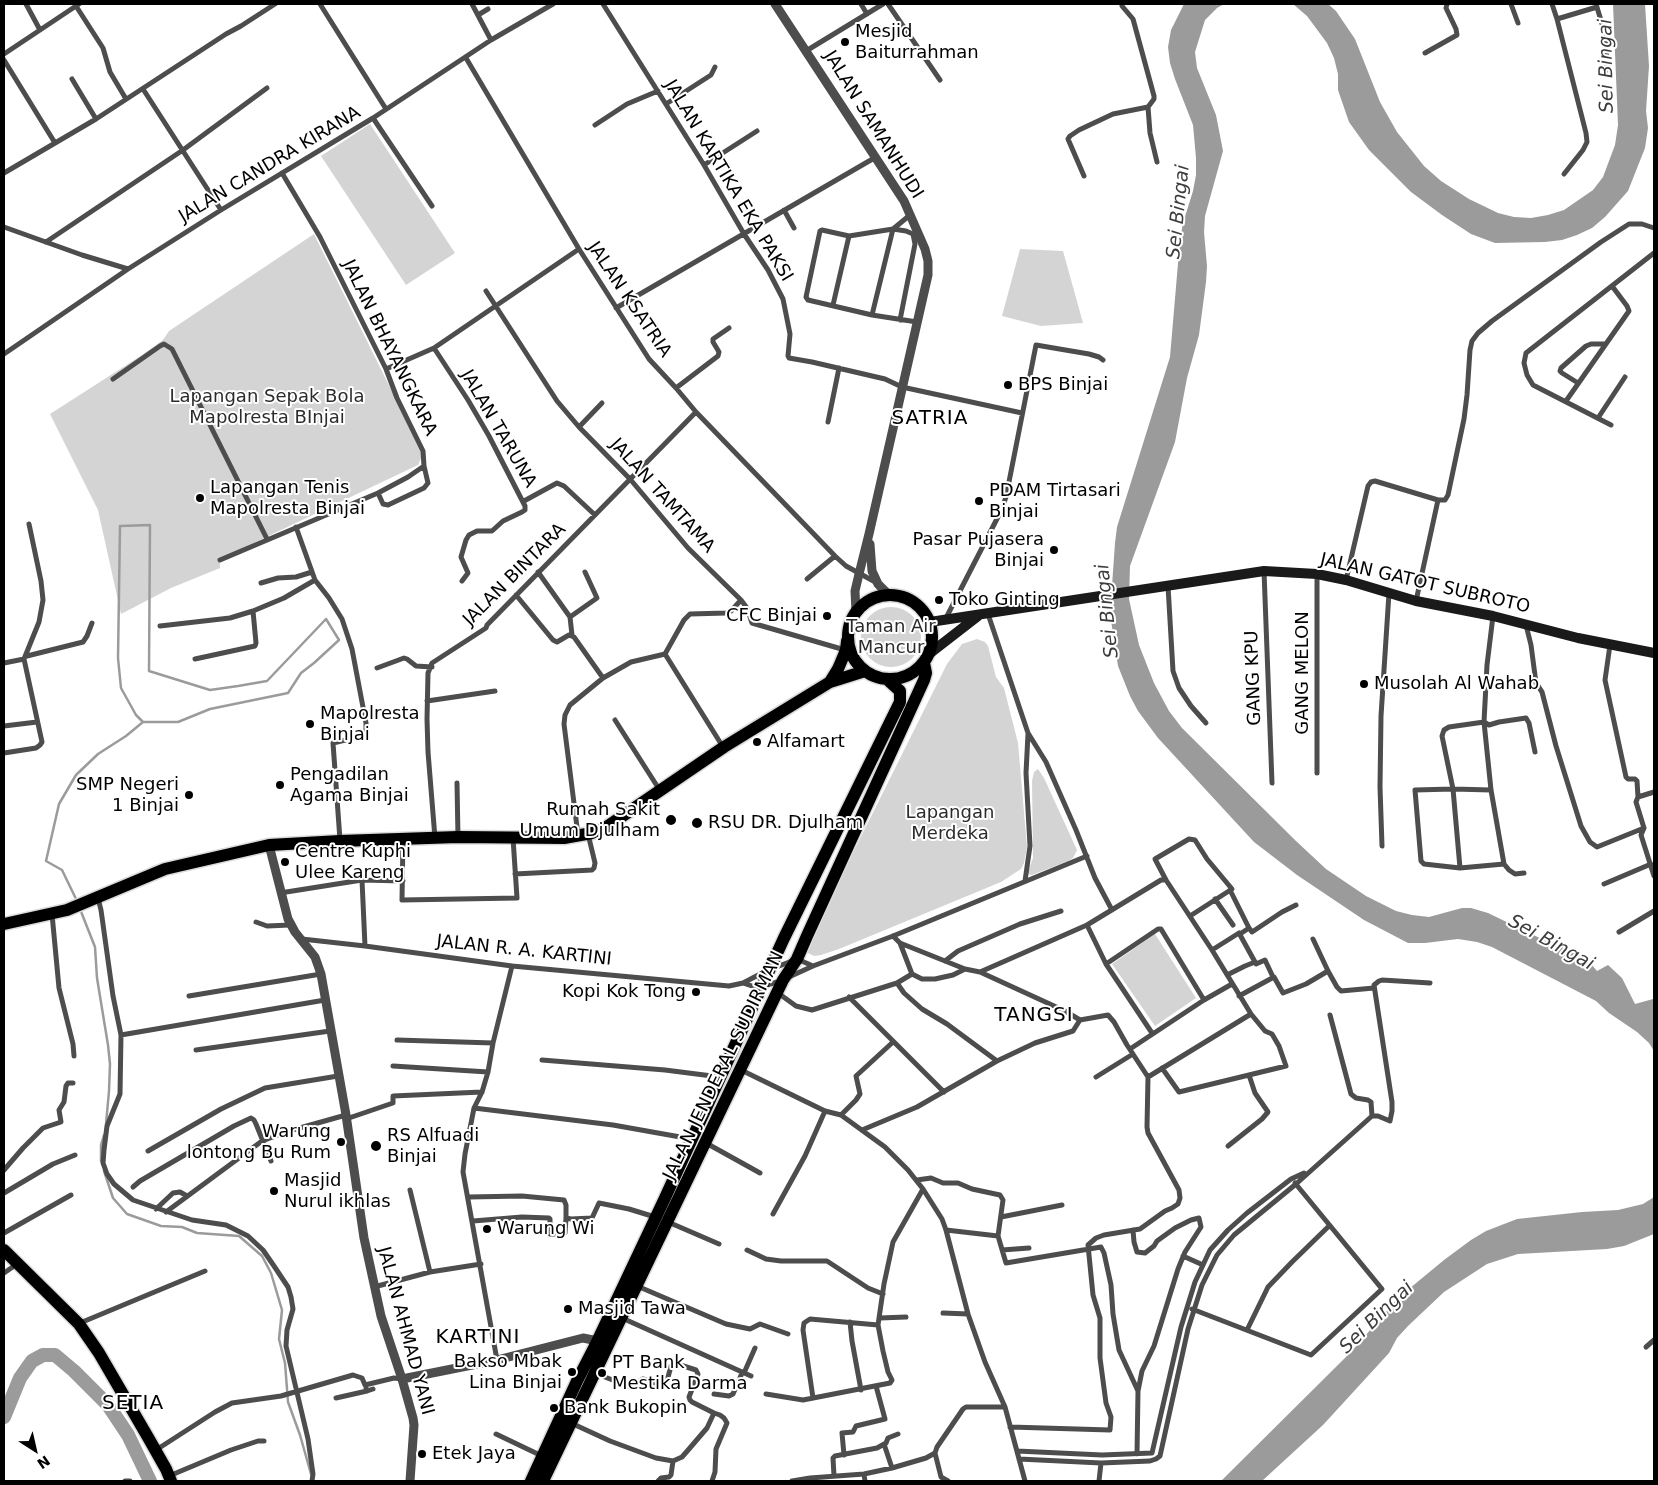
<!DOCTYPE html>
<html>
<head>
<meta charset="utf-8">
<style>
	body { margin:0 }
	#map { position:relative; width:1658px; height:1485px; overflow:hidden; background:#fff; font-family:"DejaVu Sans",sans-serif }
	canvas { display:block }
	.frame { position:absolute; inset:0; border:5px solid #000; pointer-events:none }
	.north { position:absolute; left:10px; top:1425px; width:50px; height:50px; -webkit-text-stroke:4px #fff; paint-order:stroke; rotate:145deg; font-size:14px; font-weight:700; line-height:20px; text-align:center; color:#000 }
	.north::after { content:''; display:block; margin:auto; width:18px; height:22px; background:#000; clip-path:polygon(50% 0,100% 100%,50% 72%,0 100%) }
</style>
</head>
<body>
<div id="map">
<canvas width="1658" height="1485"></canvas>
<div class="frame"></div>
<div class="north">N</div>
</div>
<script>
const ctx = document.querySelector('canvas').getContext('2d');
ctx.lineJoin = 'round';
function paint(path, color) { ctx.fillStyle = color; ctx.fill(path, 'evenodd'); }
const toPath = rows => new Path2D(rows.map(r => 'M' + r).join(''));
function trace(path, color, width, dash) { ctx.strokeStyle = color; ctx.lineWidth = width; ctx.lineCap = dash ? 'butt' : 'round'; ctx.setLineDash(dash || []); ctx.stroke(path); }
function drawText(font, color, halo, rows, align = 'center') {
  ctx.font = font + ' "DejaVu Sans",sans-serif'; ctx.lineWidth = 4; ctx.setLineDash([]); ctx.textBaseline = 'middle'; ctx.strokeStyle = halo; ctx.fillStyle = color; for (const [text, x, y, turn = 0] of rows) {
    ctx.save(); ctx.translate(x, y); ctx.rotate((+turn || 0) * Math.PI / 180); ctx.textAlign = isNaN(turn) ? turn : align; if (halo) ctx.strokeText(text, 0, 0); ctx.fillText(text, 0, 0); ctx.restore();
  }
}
paint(toPath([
	[370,124,455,253,406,285,321,156],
	[314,234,423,454,418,465,220,559,220,568,171,588,121,614,98,510,50,414,142,355,163,340,169,331],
	[1020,249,1063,251,1083,323,1041,326,1002,316],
	'861 637a30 30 0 1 1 60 0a30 30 0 1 1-60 0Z',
	[977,639,985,642,988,646,996,677,1004,688,1018,743,1027,847,1024,863,1021,869,1001,882,839,949,821,955,814,956,808,953,807,945,947,664,962,644],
	[1038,769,1044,778,1077,850,1073,858,1068,861,1032,875,1027,874,1033,858,1032,781,1034,772],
	[1155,934,1196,998,1155,1026,1112,964]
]), '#d4d4d4');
paint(toPath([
	[1184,4,1224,4,1217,8,1205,20,1195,52,1197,68,1216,115,1223,151,1205,216,1204,232,1207,266,1206,282,1199,335,1187,378,1175,442,1130,566,1129,599,1139,645,1154,683,1169,711,1182,728,1296,841,1326,869,1366,896,1396,911,1412,915,1429,917,1462,908,1471,908,1488,913,1548,942,1560,943,1565,951,1572,949,1585,957,1597,971,1608,965,1622,978,1635,1004,1653,999,1654,1000,1654,1051,1649,1043,1637,1032,1609,1013,1596,1001,1492,947,1477,942,1458,939,1425,943,1408,943,1364,920,1297,875,1254,842,1158,738,1138,711,1130,696,1118,666,1110,614,1115,543,1117,527,1170,357,1180,240,1183,223,1193,191,1196,175,1196,158,1193,125,1175,79,1170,63,1168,47,1171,30],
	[1293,4,1328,4,1336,11,1355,39,1380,102,1397,132,1424,166,1441,181,1469,199,1498,213,1514,217,1531,218,1548,215,1564,210,1593,190,1603,177,1615,145,1618,125,1613,4,1645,4,1649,66,1646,111,1648,128,1645,148,1628,191,1605,217,1592,228,1577,235,1562,240,1545,242,1495,243,1471,234,1442,215,1411,192,1369,150,1349,122,1338,90,1338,74,1334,58,1327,43,1307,16],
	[1654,1197,1654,1234,1624,1246,1607,1249,1518,1254,1487,1264,1444,1292,1408,1326,1397,1338,1389,1353,1323,1425,1262,1481,1221,1481,1352,1351,1398,1298,1444,1260,1471,1240,1486,1231,1517,1219,1582,1212,1618,1210,1643,1204]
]), '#9b9b9b');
trace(toPath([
	[150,525,149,671,210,690,238,686,267,681,326,619,339,640,314,663,301,673,288,693,210,709,178,722,143,722,136,715,121,688,118,658,120,526,150,525],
	[77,901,62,870,46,861,59,804,76,775,98,754,126,736,143,722],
	[80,909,95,947,97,978,108,1045,110,1064,109,1091,106,1124],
	[101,1161,101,1145,104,1135],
	[104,1171,113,1198,127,1214,161,1226,182,1227,197,1233,239,1236,262,1256,271,1273,282,1310,279,1339,285,1363,288,1402,300,1435,311,1474]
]), '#9b9b9b', 2.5);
trace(toPath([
	[4,1417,20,1378,32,1361,43,1355,55,1355,74,1371,108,1405,128,1435,150,1481]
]), '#9b9b9b', 14);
const primary = toPath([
	'848 637a42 42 0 1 1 84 0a42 42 0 1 1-84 0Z',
	[830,682,838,669,846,650,847,641],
	[4,924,67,910,165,869,269,845,340,841,458,837,564,838,592,833,605,828,724,747,830,682,865,671],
	[4,1250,79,1324,99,1353,149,1439,166,1469,171,1481],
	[531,1481,577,1381,595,1346,664,1200,784,938,900,702,900,691,888,680],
	[543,1481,783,980,797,959,807,936,924,680,926,673,924,663]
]);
trace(primary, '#dbdbdb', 15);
trace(toPath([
	[26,4,40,30],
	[320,4,386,109],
	[472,4,491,40],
	[603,4,704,165,744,234,768,270,783,299,790,334,788,356,789,358,812,362,885,379,902,387,1022,413],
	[861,4,867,14],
	[888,4,940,80],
	[1122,4,1122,6,1133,19,1154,96,1154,99,1148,107,1150,133,1157,162],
	[1511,4,1518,23],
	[1552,4,1557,19],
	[1596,4,1606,37,1607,67,1605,73],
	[76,6,103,48,110,72,126,99],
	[478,15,488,9],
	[806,51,883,4],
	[1425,53,1457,35,1456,29,1446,8,1447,4],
	[4,54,79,4],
	[466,58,579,249,649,359,676,388,696,412,835,556,846,566,877,583],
	[4,60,55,143],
	[72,79,96,119],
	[143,89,221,210],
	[666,104,711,75,715,67],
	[373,118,432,206],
	[595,125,627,104,658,91],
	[704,165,757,131],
	[4,173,96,119,226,34,241,26,275,4],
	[1564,174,1583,150,1587,142,1586,133,1557,19,1597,7],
	[1084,176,1068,139,1070,136,1079,130,1113,114,1148,107],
	[784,210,794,228],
	[910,215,893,229,849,236,822,230,820,231,806,297,808,300,872,315,917,322],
	[4,227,82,255,128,269],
	[46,242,183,150,267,88],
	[486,291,557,401,579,427,630,479,688,548,741,600,747,608,752,623,845,650],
	[833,305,849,236],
	[616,308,876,157],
	[872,315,893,229,906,231,913,234,915,244,900,320],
	[434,348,468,400,489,436,525,506,525,510,522,512,503,521,492,531,477,531,469,535,466,540,461,557,468,573,462,581],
	[4,354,128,269,221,210,373,118,491,40,553,4],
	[386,369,434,348,579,249],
	[113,379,160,346,164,344,172,349,267,539],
	[1578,383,1562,373,1560,371,1561,368,1586,346,1591,344,1605,344],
	[676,388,718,356,719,352,713,342,713,339,729,328],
	[1566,401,1629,311,1627,306,1612,286],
	[1598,418,1625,377],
	[828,422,839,368],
	[1611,425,1533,385,1527,375,1524,363,1526,353,1654,253],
	[579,427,602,403],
	[378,493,383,504,388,505,424,488,428,483,424,466],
	[1438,500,1445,500,1448,495,1464,419,1467,395,1470,350,1472,341,1478,333,1492,321,1601,242,1629,224,1642,224,1654,228],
	[524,501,557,483,564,486,595,515],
	[296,527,315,580,329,598,342,619,352,649,366,723,366,731,362,736,333,743,340,840],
	[220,560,378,493,408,477,424,466,423,451,397,398,386,369,320,237,282,173],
	[1264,571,1272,783],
	[538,572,570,617,572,635],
	[1317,574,1317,773],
	[807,579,835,556],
	[1346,580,1368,486,1371,482,1375,481,1438,500,1416,601],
	[261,583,278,578,296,577,312,572],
	[1168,586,1173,671,1179,688,1191,706,1206,723],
	[516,595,553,640,557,642,569,635,574,637,603,678],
	[988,614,1028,733,1046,762,1076,830,1095,878,1112,910],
	[1493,616,1487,665,1484,722,1491,790,1504,864,1509,870,1515,874,1524,873],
	[570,617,597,598,585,572],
	[946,618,1001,511,1006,497,1036,345,1089,354,1099,357,1103,360],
	[1526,625,1531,645,1536,683,1542,692,1556,746,1581,826,1590,842,1597,847,1644,828],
	[160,626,230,618,253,611,284,598,315,580],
	[1610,645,1605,680,1626,777,1628,779,1635,779,1637,781,1638,797,1636,802,1644,828,1641,835,1654,876],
	[665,654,684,620,690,614,726,613,731,611,741,600],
	[27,656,83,642,87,636,92,623],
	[195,659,255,646,256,643,253,611],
	[4,663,24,659],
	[377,668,404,658,407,659,416,666,432,667],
	[427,701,495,691],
	[615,720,659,789],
	[4,726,37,722],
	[4,753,36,748,40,745,42,742,24,659,39,622,43,600,41,581,29,524],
	[457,783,458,837],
	[1491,790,1453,789,1415,790,1421,861,1424,864,1460,868,1504,864],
	[1638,797,1654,792],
	[578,835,564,724,565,715,570,705,603,678,631,662,665,654,723,747],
	[435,838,428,752,427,719,428,673,432,663,486,628,487,625,696,412],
	[403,839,402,900,517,898,513,838],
	[1382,846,1380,787,1381,716,1389,593],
	[1460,868,1453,789,1442,736,1444,730,1449,727,1484,722,1489,725,1499,722,1526,718,1529,723,1535,752],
	[515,874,592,870,594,868,595,863,588,834],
	[362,880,365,946],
	[1166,880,1155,859,1189,839,1195,840,1207,859,1232,889,1190,916],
	[1025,881,1030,846,1026,773,1028,734],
	[1604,884,1651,864],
	[1230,890,1249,928,1240,934],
	[280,893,362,880,403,881],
	[98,898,101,910,113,996,121,1035,120,1094,107,1126,104,1150,103,1163,107,1174,114,1184,133,1200,192,1220,226,1225,248,1236,263,1250,274,1266,288,1287,291,1297,293,1309,287,1330,286,1346,308,1439,313,1474,312,1481],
	[1215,899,1233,925],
	[52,914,59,988,73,1044,74,1056],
	[256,922,267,926,290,925],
	[1087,925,1106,964,1152,1033],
	[1249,928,1252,932,1282,912,1296,905],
	[1619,932,1654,911],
	[893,936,900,943,965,969,980,972,1065,1011,1080,1020,1108,1015,1114,1022,1127,1045,1148,1077,1147,1127,1148,1133,1179,1190,1180,1198,1178,1204,1172,1208,1165,1211,1140,1229,1104,1235,1096,1238,1088,1245,1093,1295,1100,1318,1100,1358,1106,1403,1111,1417,1110,1430,1010,1427],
	[302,939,365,946,512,966,729,986,743,983,766,971],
	[1313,939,1328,971,1337,987,1341,991,1374,988],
	[900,943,912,974,922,979,935,979,953,975,965,969],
	[1212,950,1239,933,1255,962],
	[945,961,958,951,1020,924,1061,911],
	[1106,964,1158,929,1161,929,1204,1000],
	[774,968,797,959,813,966],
	[980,972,1087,925,1161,880,1166,880,1212,950,1251,1014,1265,1031,1272,1034,1279,1046,1286,1066,1179,1092,1162,1068],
	[1227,975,1245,966,1255,962,1256,964,1265,960,1273,977],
	[789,977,813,966,893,936,1087,856],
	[743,983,752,986,763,986,781,981],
	[897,983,904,993,922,1009,947,1024,997,1061],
	[778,993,796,1006,812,1010,897,983,912,974],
	[189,996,321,974],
	[1239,996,1274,977,1283,993,1306,984,1328,971],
	[849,997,944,1092],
	[1330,1015,1351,1094,1356,1098,1368,1100,1371,1102,1372,1116],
	[121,1035,325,1000],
	[397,1040,493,1043],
	[1130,1049,1204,1000,1232,984],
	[196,1050,330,1031],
	[542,1060,665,1070,720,1077],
	[393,1066,488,1072],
	[741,1070,825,1111,841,1115,885,1147,908,1170,923,1189,942,1219,946,1230,968,1314,985,1362,1005,1407,1025,1481],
	[1096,1077,1133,1054],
	[1148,1077,1251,1014],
	[474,1108,613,1125,686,1138,687,1143],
	[841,1115,856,1100,860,1094,856,1076,893,1042],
	[346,1119,393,1103,393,1096,482,1092],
	[862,1130,917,1107,997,1061,1035,1043,1073,1031,1080,1020],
	[706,1143,760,1173],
	[1228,1146,1262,1119,1268,1112,1255,1093,1249,1075],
	[148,1151,221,1109,265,1088,338,1076],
	[4,1170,23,1148,43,1128,61,1122,59,1110,64,1102,66,1086,68,1083,73,1083],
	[917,1180,931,1178,943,1183,958,1183,972,1189,1000,1195,1003,1200,998,1236],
	[133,1187,140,1181,234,1126,251,1118,254,1120,256,1124,271,1161],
	[410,1190,430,1272],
	[4,1193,53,1164,75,1155],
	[469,1197,522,1196,564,1200,566,1205,566,1218,571,1219,592,1218,599,1203,629,1209,655,1217],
	[156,1209,173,1193,180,1192,187,1196],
	[166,1212,262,1141,289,1131,346,1115],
	[773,1214,805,1156,825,1111],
	[1001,1217,1062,1205],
	[473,1221,522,1217,549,1218,550,1219,550,1234,557,1234,565,1233,566,1218],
	[668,1222,719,1244],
	[946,1230,998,1236,1006,1263,1101,1247,1104,1253,1111,1285,1113,1314,1119,1350,1138,1391,1137,1454],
	[1133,1230,1134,1242,1137,1252,1145,1253,1154,1246,1157,1241,1175,1228,1191,1220,1199,1218,1201,1227,1185,1252,1178,1269,1154,1346,1142,1371,1138,1391],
	[4,1233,71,1195],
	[747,1250,766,1259,781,1261,827,1261,868,1288,883,1294],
	[1002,1250,1029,1248],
	[1183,1256,1203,1265],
	[4,1273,17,1264],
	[637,1286,726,1324,750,1329,760,1324,788,1334],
	[374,1287,430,1272,481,1264],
	[1192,1309,1311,1355,1382,1289,1295,1183],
	[943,1313,968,1314],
	[622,1318,751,1376],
	[880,1318,906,1317],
	[850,1322,852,1341,861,1390],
	[80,1323,205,1271],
	[1247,1330,1268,1287,1292,1262,1329,1226],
	[1646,1347,1654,1340],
	[497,1360,463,1172,465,1154,474,1108,482,1092,488,1072,493,1043,512,966],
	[595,1373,630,1387,643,1379,662,1385,667,1381,671,1366,674,1363,696,1370,698,1374,689,1397,690,1400,692,1402,714,1413],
	[744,1373,755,1348],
	[366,1388,367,1391,373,1389],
	[714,1394,729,1396,733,1394,742,1373],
	[766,1394,803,1400,890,1383,892,1380,888,1372,883,1351,878,1325],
	[336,1398,367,1391],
	[813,1398,803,1330,804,1323,810,1319,878,1325,884,1284,893,1242,923,1189],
	[571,1423,610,1441,656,1458,673,1461,682,1457,689,1449,707,1428,714,1413,720,1415,724,1418,727,1423,716,1449,715,1472,712,1481],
	[496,1434,542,1456],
	[884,1444,892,1468],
	[156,1450,215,1412,232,1403,281,1396,353,1375,362,1378,365,1385,394,1378,402,1379],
	[1017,1451,1102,1455,1152,1453,1181,1327,1195,1282,1210,1250,1228,1230,1247,1213,1291,1179,1304,1173],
	[935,1453,941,1477,948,1481],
	[844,1455,842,1433,853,1432,856,1426,885,1419,876,1386],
	[1019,1459,1101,1463,1150,1461,1156,1459,1160,1456,1188,1329,1202,1285,1217,1255,1234,1235,1296,1184,1372,1116,1378,1116,1390,1121,1392,1111,1392,1102,1374,985,1379,981,1382,980,1430,983],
	[864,1474,865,1481],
	[169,1476,231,1450,258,1441,264,1441],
	[834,1476,833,1458,835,1456,877,1448,886,1443,888,1438,898,1434],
	[125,1481,130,1481],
	[658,1481,661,1478,669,1477,671,1475,673,1461],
	[792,1481,810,1478,864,1474,892,1468,926,1458,935,1453,937,1447,963,1409,966,1407,1005,1407],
	[1099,1481,1101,1463]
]), '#4d4d4d', 5);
trace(toPath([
	[775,4,904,201,925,249,928,261,928,275,869,534,859,574,855,591,856,612],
	[870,544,872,571,878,584,888,594],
	[269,845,288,919,295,932,315,957,321,974,346,1115,364,1238,381,1316,402,1379,413,1418,414,1425,410,1481],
	[402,1379,497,1360,583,1338,593,1340,595,1346]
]), '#4d4d4d', 9);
trace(toPath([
	[930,622,1264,571,1317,574,1346,580,1416,601,1493,616,1578,638,1654,653],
	[929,654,978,616]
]), '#1a1a1a', 10);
trace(primary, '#000', 12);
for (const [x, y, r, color] of [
	[845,42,5,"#000"],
	[1008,385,5,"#000"],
	[200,498,5,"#000"],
	[979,501,5,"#000"],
	[1054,550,5,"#000"],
	[939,600,5,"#000"],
	[827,616,5,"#000"],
	[1364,684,5,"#000"],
	[310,724,5,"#000"],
	[757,742,5,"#000"],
	[280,785,5,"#000"],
	[189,795,5,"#000"],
	[671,820,6,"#000"],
	[697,823,6,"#000"],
	[285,862,5,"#000"],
	[696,992,5,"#000"],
	[341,1142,5,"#000"],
	[376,1146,6,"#000"],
	[274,1191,5,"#000"],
	[487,1229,5,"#000"],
	[568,1309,5,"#000"],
	[572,1372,5,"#000"],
	[602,1373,5,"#000"],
	[554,1408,5,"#000"],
	[422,1454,5,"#000"]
]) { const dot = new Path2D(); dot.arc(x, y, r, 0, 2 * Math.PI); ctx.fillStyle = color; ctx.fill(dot); trace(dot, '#fff', 2); }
drawText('18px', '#000', '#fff', [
	["Mesjid",855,32],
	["Baiturrahman",855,53],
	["BPS Binjai",1018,385],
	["Lapangan Tenis",210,488],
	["Mapolresta Binjai",210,509],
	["PDAM Tirtasari",989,491],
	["Binjai",989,512],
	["Pasar Pujasera",1044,540,"right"],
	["Binjai",1044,561,"right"],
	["Toko Ginting",949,600],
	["CFC Binjai",817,616,"right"],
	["Musolah Al Wahab",1374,684],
	["Mapolresta",320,714],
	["Binjai",320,735],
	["Alfamart",767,742],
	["Pengadilan",290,775],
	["Agama Binjai",290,796],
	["SMP Negeri",179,785,"right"],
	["1 Binjai",179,806,"right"],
	["Rumah Sakit",660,810,"right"],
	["Umum Djulham",660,831,"right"],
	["RSU DR. Djulham",708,823],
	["Centre Kuphi",295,852],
	["Ulee Kareng",295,873],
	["Kopi Kok Tong",686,992,"right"],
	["Warung",331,1132,"right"],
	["lontong Bu Rum",331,1153,"right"],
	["RS Alfuadi",387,1136],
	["Binjai",387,1157],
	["Masjid",284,1181],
	["Nurul ikhlas",284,1202],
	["Warung Wi",497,1229],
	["Masjid Tawa",578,1309],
	["Bakso Mbak",562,1362,"right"],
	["Lina Binjai",562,1383,"right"],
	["PT Bank",612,1363],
	["Mestika Darma",612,1384],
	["Bank Bukopin",564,1408],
	["Etek Jaya",432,1454]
], 'left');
drawText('18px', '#000', '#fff', [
	["JALAN SAMANHUDI",873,125,58],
	["JALAN CANDRA KIRANA",270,165,-31],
	["JALAN KARTIKA EKA PAKSI",728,181,59],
	["JALAN KSATRIA",629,300,56],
	["JALAN BHAYANGKARA",389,348,64],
	["JALAN TARUNA",498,429,60],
	["JALAN TAMTAMA",662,496,48],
	["JALAN BINTARA",515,575,-45],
	["JALAN GATOT SUBROTO",1425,584,13],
	["GANG MELON",1303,673,-90],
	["GANG KPU",1254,678,-92],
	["JALAN R. A. KARTINI",524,951,6],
	["JALAN JENDERAL SUDIRMAN",724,1066,-64],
	["JALAN AHMAD YANI",405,1331,75]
]);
drawText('18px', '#2b2b2b', '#fff', [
	["Lapangan Sepak Bola",267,397],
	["Mapolresta BInjai",267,418],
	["Taman Air",891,627],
	["Mancur",891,648],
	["Lapangan",950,813],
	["Merdeka",950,834]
]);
drawText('italic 19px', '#3c3c3c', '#fff', [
	["Sei Bingai",1607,66,-91],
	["Sei Bingai",1179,212,-84],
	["Sei Bingai",1108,611,-96],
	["Sei Bingai",1551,943,29],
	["Sei Bingai",1377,1318,-44]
]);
ctx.letterSpacing = '1px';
drawText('20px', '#000', '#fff', [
	["SATRIA",930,419],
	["TANGSI",1034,1016],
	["KARTINI",478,1338],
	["SETIA",133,1404]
]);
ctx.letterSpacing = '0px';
</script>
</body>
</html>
